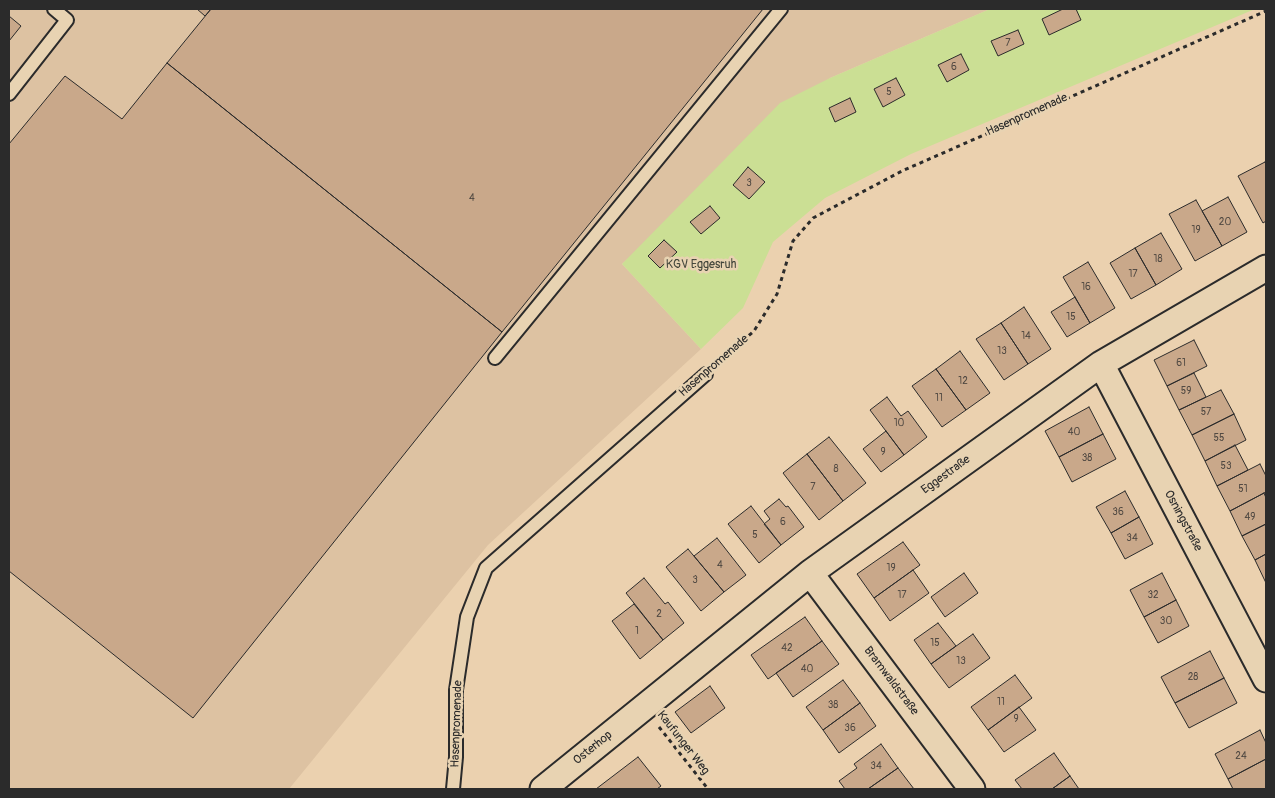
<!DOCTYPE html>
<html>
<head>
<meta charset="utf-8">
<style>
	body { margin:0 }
	#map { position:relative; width:1275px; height:798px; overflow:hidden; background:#ebd1af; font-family:Pangolin,sans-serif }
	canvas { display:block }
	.frame { position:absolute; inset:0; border:10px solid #2b2b2b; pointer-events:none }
</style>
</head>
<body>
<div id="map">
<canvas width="1275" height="798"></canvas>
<div class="frame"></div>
</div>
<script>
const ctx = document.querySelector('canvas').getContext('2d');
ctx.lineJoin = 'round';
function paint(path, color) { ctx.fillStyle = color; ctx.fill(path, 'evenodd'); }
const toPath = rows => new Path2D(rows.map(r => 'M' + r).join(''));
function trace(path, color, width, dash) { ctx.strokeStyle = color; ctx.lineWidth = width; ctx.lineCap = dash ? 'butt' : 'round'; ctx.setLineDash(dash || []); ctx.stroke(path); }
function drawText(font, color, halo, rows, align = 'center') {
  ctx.font = font + ' Pangolin,sans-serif'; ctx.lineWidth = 5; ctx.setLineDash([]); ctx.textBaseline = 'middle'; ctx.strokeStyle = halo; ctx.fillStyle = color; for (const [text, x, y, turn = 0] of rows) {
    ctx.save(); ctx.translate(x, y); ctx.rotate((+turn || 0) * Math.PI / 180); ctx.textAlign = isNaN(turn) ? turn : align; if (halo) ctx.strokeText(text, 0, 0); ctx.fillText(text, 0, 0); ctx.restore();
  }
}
paint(toPath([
	[9,9,990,9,830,78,622,264,701,349,488,545,289,789,9,789]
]), '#ddc2a2');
paint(toPath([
	[990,9,1255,9,911,154,825,198,773,242,743,308,701,349,622,264,780,103,830,78]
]), '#cbdf94');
const building = toPath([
	[197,9,211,9,205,16,197,9],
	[211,9,763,9,502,332,167,63,211,9],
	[1063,9,1076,9,1081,20,1049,35,1042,19,1063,9],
	[9,16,21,26,9,41,9,16],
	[1018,30,1024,44,998,56,991,41,1018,30],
	[961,54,969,70,947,82,938,65,961,54],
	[167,63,502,332,193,718,9,571,9,144,65,76,122,119,167,63],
	[896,78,905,95,883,107,874,89,896,78],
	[850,98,856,112,835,122,829,108,850,98],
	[1265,162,1266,165,1266,221,1263,223,1238,176,1265,162],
	[748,167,765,182,749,199,733,185,748,167],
	[1228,197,1247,232,1222,246,1202,211,1228,197],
	[1196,200,1222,246,1195,261,1169,214,1196,200],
	[710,206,720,218,701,234,690,222,710,206],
	[1161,233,1182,269,1156,285,1135,248,1161,233],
	[664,240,677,252,660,268,648,256,664,240],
	[1135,248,1156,285,1131,299,1110,263,1135,248],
	[1088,262,1115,308,1090,323,1063,277,1088,262],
	[1075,297,1090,323,1067,337,1051,312,1075,297],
	[1024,307,1051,349,1028,364,1001,323,1024,307],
	[1001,323,1028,364,1004,380,976,339,1001,323],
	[1194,340,1207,366,1167,386,1154,360,1194,340],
	[960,351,990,393,966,410,936,369,960,351],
	[936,369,966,410,942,427,912,386,936,369],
	[1194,373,1206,397,1179,410,1167,386,1194,373],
	[1221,390,1234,414,1192,435,1179,410,1221,390],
	[887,397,901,416,908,411,927,437,904,455,870,410,887,397],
	[1089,407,1103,434,1059,457,1045,431,1089,407],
	[1234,414,1246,440,1205,461,1192,435,1234,414],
	[886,431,904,455,881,472,863,449,886,431],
	[1103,434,1116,459,1072,482,1059,457,1103,434],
	[829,437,866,483,843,501,807,454,829,437],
	[1235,445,1248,470,1217,486,1205,461,1235,445],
	[807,454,843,501,819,520,783,473,807,454],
	[1260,464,1266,476,1266,492,1230,511,1217,486,1260,464],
	[1125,491,1139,517,1111,533,1096,507,1125,491],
	[1264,493,1266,498,1266,524,1242,536,1230,511,1264,493],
	[779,499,786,507,788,506,804,527,781,545,764,524,770,519,764,511,779,499],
	[751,506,781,545,759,563,728,524,751,506],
	[1139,517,1153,544,1125,559,1111,533,1139,517],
	[1266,524,1266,554,1255,560,1242,536,1266,524],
	[717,538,746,575,724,592,694,556,717,538],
	[903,542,920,565,874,598,857,574,903,542],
	[688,549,724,592,701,611,666,567,688,549],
	[1266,554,1266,583,1255,560,1266,554],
	[913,570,929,593,890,621,874,598,913,570],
	[964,573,978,593,945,617,931,597,964,573],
	[1162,573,1176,600,1144,617,1130,590,1162,573],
	[644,578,665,604,668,602,684,623,663,640,626,593,644,578],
	[1176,600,1189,626,1158,643,1144,617,1176,600],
	[634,604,663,640,640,659,612,621,634,604],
	[805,617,822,641,768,679,751,655,805,617],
	[938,623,956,646,931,664,914,640,938,623],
	[973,634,990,658,949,688,931,664,973,634],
	[822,641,839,664,793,697,776,673,822,641],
	[1210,651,1224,678,1175,703,1161,677,1210,651],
	[1015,675,1032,698,988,730,971,707,1015,675],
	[1224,678,1237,703,1189,728,1175,703,1224,678],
	[843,680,860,703,823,730,806,707,843,680],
	[710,686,725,708,691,733,675,712,710,686],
	[860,703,876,726,839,753,823,730,860,703],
	[1019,707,1036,730,1004,752,988,730,1019,707],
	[1260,730,1266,743,1266,759,1228,779,1215,754,1260,730],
	[881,744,898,768,868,789,845,789,839,781,857,768,854,764,881,744],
	[1054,753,1070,776,1052,789,1022,789,1015,780,1054,753],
	[638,757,661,786,657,789,596,789,638,757],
	[1266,759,1266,789,1233,789,1228,779,1266,759],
	[898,768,914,789,868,789,898,768],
	[1070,776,1079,789,1052,789,1070,776]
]);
paint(building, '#c9a88a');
trace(building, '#2b2b2b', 1);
const service = toPath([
	[9,94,67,20,54,9],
	[495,358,781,9],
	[453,789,456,757,456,690,467,617,486,568,706,374]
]);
const minor = toPath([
	[1101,364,1266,679],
	[810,573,972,789],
	[543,789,810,573,1101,364,1266,268]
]);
trace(service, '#2b2b2b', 16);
trace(minor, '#2b2b2b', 29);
trace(toPath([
	[719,362,754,331,777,294,793,241,813,218,902,171,1266,11],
	[659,727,708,789]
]), '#2b2b2b', 3, [4, 4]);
trace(service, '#e8d3b2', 12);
trace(minor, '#e8d3b2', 25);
drawText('10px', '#524a43', null, [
	["7",1008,43],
	["6",954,67],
	["5",889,92],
	["3",749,183],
	["4",472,198],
	["20",1225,222],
	["19",1196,230],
	["18",1158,259],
	["17",1133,274],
	["16",1086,287],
	["15",1071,317],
	["14",1026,336],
	["13",1002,351],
	["61",1181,363],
	["12",963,381],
	["59",1186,391],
	["11",939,398],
	["57",1206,412],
	["10",899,423],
	["40",1074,432],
	["55",1219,438],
	["9",883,452],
	["38",1087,458],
	["53",1226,466],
	["8",836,469],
	["7",813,487],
	["51",1243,489],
	["36",1118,512],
	["49",1250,517],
	["6",783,522],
	["5",755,535],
	["34",1132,538],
	["4",720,565],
	["19",891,568],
	["3",695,580],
	["17",902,595],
	["32",1153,595],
	["2",659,614],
	["30",1166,621],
	["1",637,631],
	["15",935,643],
	["42",787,648],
	["13",961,661],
	["40",807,669],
	["28",1193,677],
	["11",1001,702],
	["38",833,705],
	["9",1016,719],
	["36",850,728],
	["24",1241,756],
	["34",876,766]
]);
drawText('12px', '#2b2b2b', '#e8d3b2', [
	["Hasenpromenade",1027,115,-24],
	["Hasenpromenade",714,366,-41],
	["Eggestraße",946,475,-36],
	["Osningstraße",1183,521,62],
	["Bramwaldstraße",891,681,53],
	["Hasenpromenade",457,724,-88],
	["Kaufunger Weg",683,743,52],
	["Osterhop",593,748,-39]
]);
drawText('12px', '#43463b', '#e8d3b2', [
	["KGV Eggesruh",701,265]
]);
</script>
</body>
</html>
